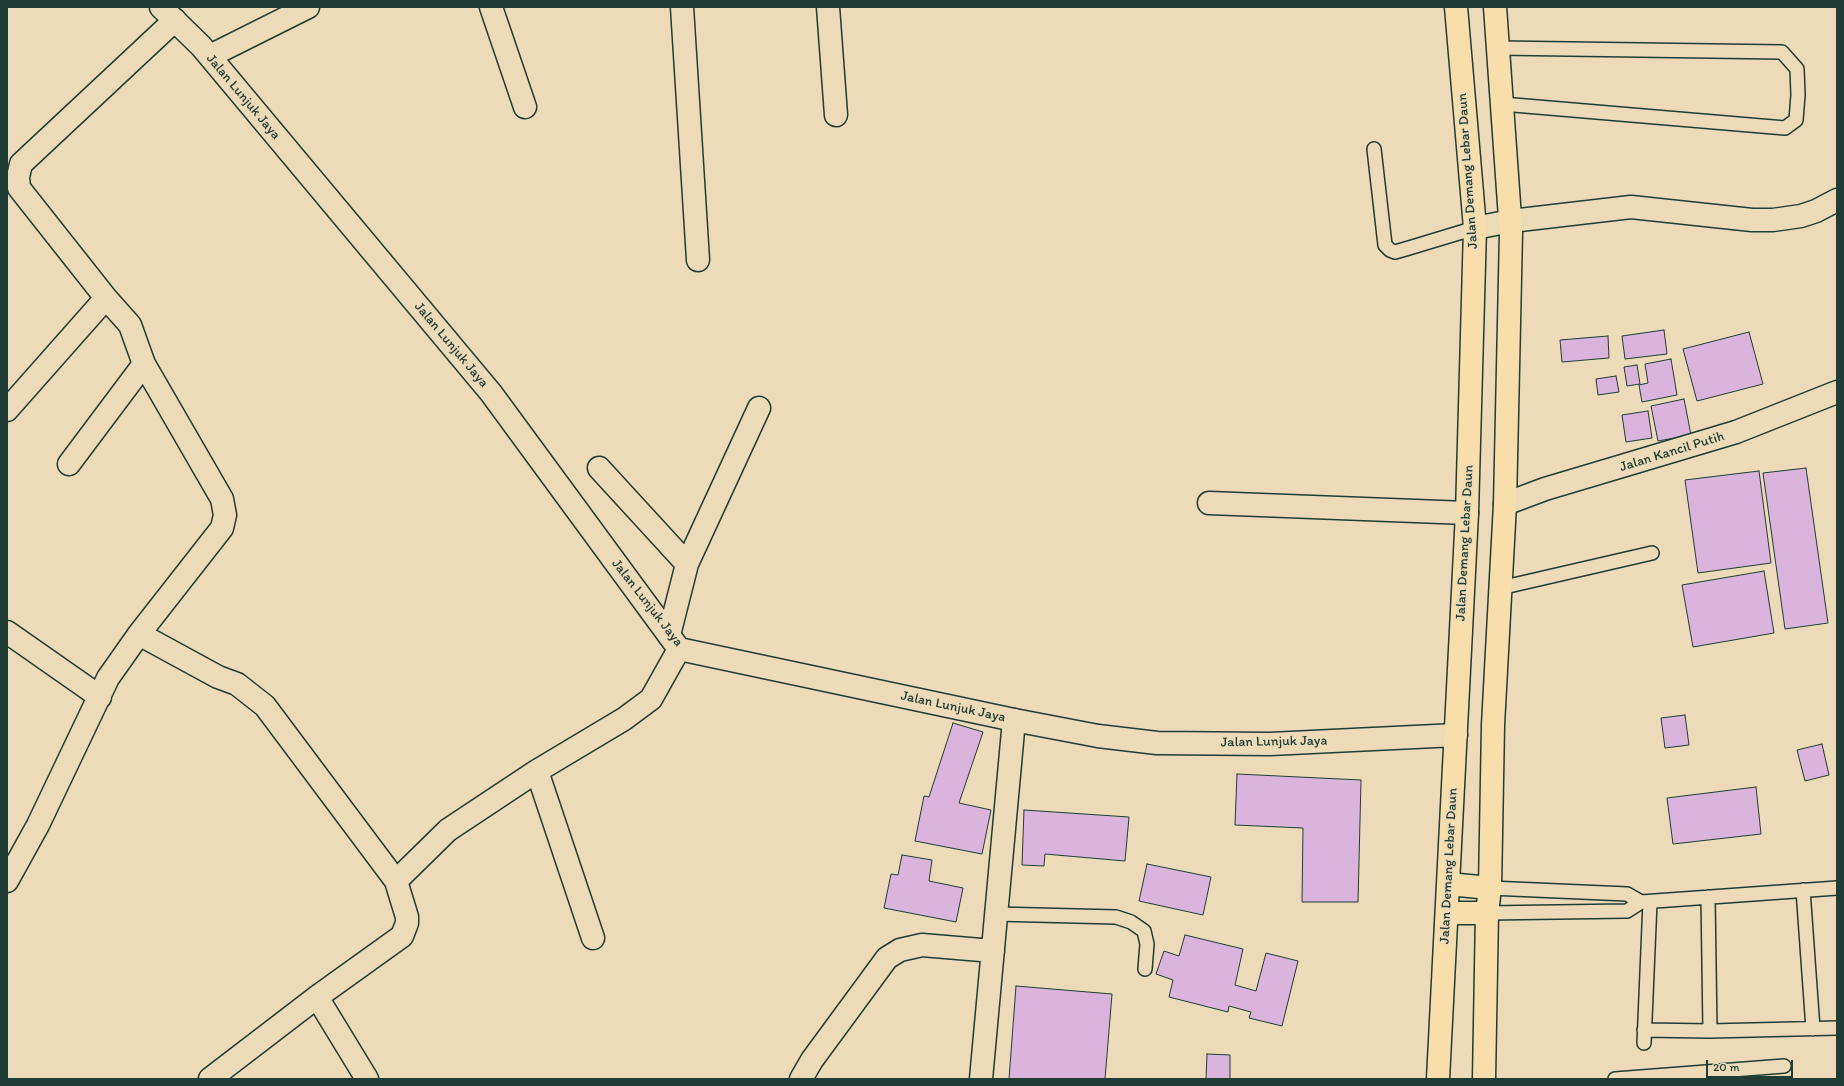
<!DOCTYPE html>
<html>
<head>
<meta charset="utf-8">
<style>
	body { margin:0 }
	#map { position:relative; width:1844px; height:1086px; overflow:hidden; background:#eddab8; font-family:Itim,sans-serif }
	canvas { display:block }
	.frame { position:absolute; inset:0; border:8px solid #1f3d34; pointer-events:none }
	.scale { position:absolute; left:1706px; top:1060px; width:87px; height:18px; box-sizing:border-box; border:2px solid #1f3d34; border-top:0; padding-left:5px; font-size:12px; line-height:14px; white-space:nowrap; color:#1f3d34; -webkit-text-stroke:3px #eddab8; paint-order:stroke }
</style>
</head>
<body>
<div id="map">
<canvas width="1844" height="1086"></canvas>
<div class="frame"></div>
<div class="scale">20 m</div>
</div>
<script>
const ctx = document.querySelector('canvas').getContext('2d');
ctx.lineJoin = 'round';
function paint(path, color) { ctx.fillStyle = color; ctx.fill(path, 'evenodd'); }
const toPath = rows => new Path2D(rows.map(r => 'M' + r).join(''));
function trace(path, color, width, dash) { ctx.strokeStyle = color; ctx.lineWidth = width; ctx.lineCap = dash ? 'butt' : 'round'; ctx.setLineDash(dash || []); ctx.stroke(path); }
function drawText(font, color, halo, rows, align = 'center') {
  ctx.font = font + ' Itim,sans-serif'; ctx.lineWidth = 4; ctx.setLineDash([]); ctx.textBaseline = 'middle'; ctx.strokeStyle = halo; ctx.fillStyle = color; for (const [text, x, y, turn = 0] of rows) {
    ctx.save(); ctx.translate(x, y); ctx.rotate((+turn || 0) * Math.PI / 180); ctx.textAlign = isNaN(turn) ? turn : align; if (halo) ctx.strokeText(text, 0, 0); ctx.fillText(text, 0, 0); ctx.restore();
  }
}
const building = toPath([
	[1664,330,1667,354,1625,359,1622,336,1664,330],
	[1749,332,1763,384,1697,401,1683,349,1749,332],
	[1608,336,1609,358,1562,362,1560,340,1608,336],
	[1671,359,1677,395,1642,402,1639,385,1648,383,1645,364,1671,359],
	[1637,365,1640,384,1627,386,1624,367,1637,365],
	[1616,376,1619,392,1598,395,1596,379,1616,376],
	[1684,399,1691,435,1658,441,1651,406,1684,399],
	[1648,411,1652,438,1626,442,1622,415,1648,411],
	[1806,468,1828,623,1785,629,1763,473,1806,468],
	[1759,471,1771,563,1698,573,1685,480,1759,471],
	[1764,571,1774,633,1693,647,1682,585,1764,571],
	[1685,715,1689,745,1665,748,1661,718,1685,715],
	[953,723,983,732,959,803,991,810,982,854,915,841,924,796,929,797,953,723],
	[1822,744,1829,775,1805,781,1797,750,1822,744],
	[1237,774,1361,780,1358,902,1302,902,1303,828,1235,825,1237,774],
	[1756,787,1761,834,1673,844,1667,798,1756,787],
	[1024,810,1129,817,1125,861,1045,854,1044,866,1022,865,1024,810],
	[902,855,932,860,929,881,963,888,956,922,884,908,891,874,898,875,902,855],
	[1147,864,1211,877,1203,915,1139,901,1147,864],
	[1185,935,1243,949,1235,985,1256,991,1266,953,1298,961,1282,1026,1249,1018,1251,1012,1229,1006,1228,1012,1169,997,1173,980,1156,974,1164,951,1179,956,1185,935],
	[1016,986,1112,994,1105,1079,1009,1079,1016,986],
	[1207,1054,1230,1055,1230,1079,1206,1079,1207,1054]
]);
paint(building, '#dab4dd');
trace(building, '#1f3d34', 1);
const lane = toPath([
	[1498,48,1782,52,1797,69,1798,95,1796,120,1785,128,1502,104],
	[1374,149,1385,245,1390,250,1395,252,1409,248,1475,228],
	[1500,588,1652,553],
	[1490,888,1627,894,1641,902],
	[1803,890,1813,1029],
	[1708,897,1710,1031],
	[1487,913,1627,911,1641,902,1837,888],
	[996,914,1116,917,1131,922,1144,931,1147,944,1145,969],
	[1644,1030,1710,1031,1837,1028],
	[1644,1043,1650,902],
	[1615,1079,1784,1066]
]);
const street = toPath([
	[491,7,525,107],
	[682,7,698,260],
	[828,7,836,115],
	[210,56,308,7],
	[1475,228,1511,221,1631,207,1752,220,1773,220,1801,216,1816,211,1837,200],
	[7,410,106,298],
	[69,464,144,364],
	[599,468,687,564],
	[1209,503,1467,513],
	[1505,504,1545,489,1736,432,1837,392],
	[7,632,100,697],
	[139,634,218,677,237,684,265,706,396,881],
	[669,635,687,564,759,408],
	[537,771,593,938],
	[7,881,38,825,108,678,139,634,222,528,225,515,222,499,144,364,130,325,106,298,19,188,18,177,21,164,175,20],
	[317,997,367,1079],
	[210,1079,317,997,402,936,407,923,407,917,396,881,448,830,537,771,624,719,651,699,679,649],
	[801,1079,812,1060,887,958,900,950,922,945,993,951],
	[981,1079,1014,720]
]);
const secondary = toPath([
	[161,7,201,46,491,393,679,649,1014,720,1098,736,1157,743,1270,744,1456,735]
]);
const highway = toPath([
	[1448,884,1490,888],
	[1447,913,1487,913],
	[1438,1079,1467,513,1475,228,1456,7],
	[1484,1079,1487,913,1490,888,1493,725,1505,504,1511,232,1495,7]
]);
trace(lane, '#1f3d34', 16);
trace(street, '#1f3d34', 25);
trace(secondary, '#1f3d34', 25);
trace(highway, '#1f3d34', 25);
trace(lane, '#eddab8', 13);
trace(street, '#eddab8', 22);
trace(secondary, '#eddab8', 22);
trace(highway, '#f8deab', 22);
drawText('14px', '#1f3d34', '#eddab8', [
	["Jalan Lunjuk Jaya",243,97,50],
	["Jalan Demang Lebar Daun",1468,171,-94],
	["Jalan Lunjuk Jaya",451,345,50],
	["Jalan Kancil Putih",1672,452,-17],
	["Jalan Demang Lebar Daun",1465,543,-87],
	["Jalan Lunjuk Jaya",647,603,52],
	["Jalan Lunjuk Jaya",953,707,12],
	["Jalan Lunjuk Jaya",1274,742,-1],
	["Jalan Demang Lebar Daun",1449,866,-87]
]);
</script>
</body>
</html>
